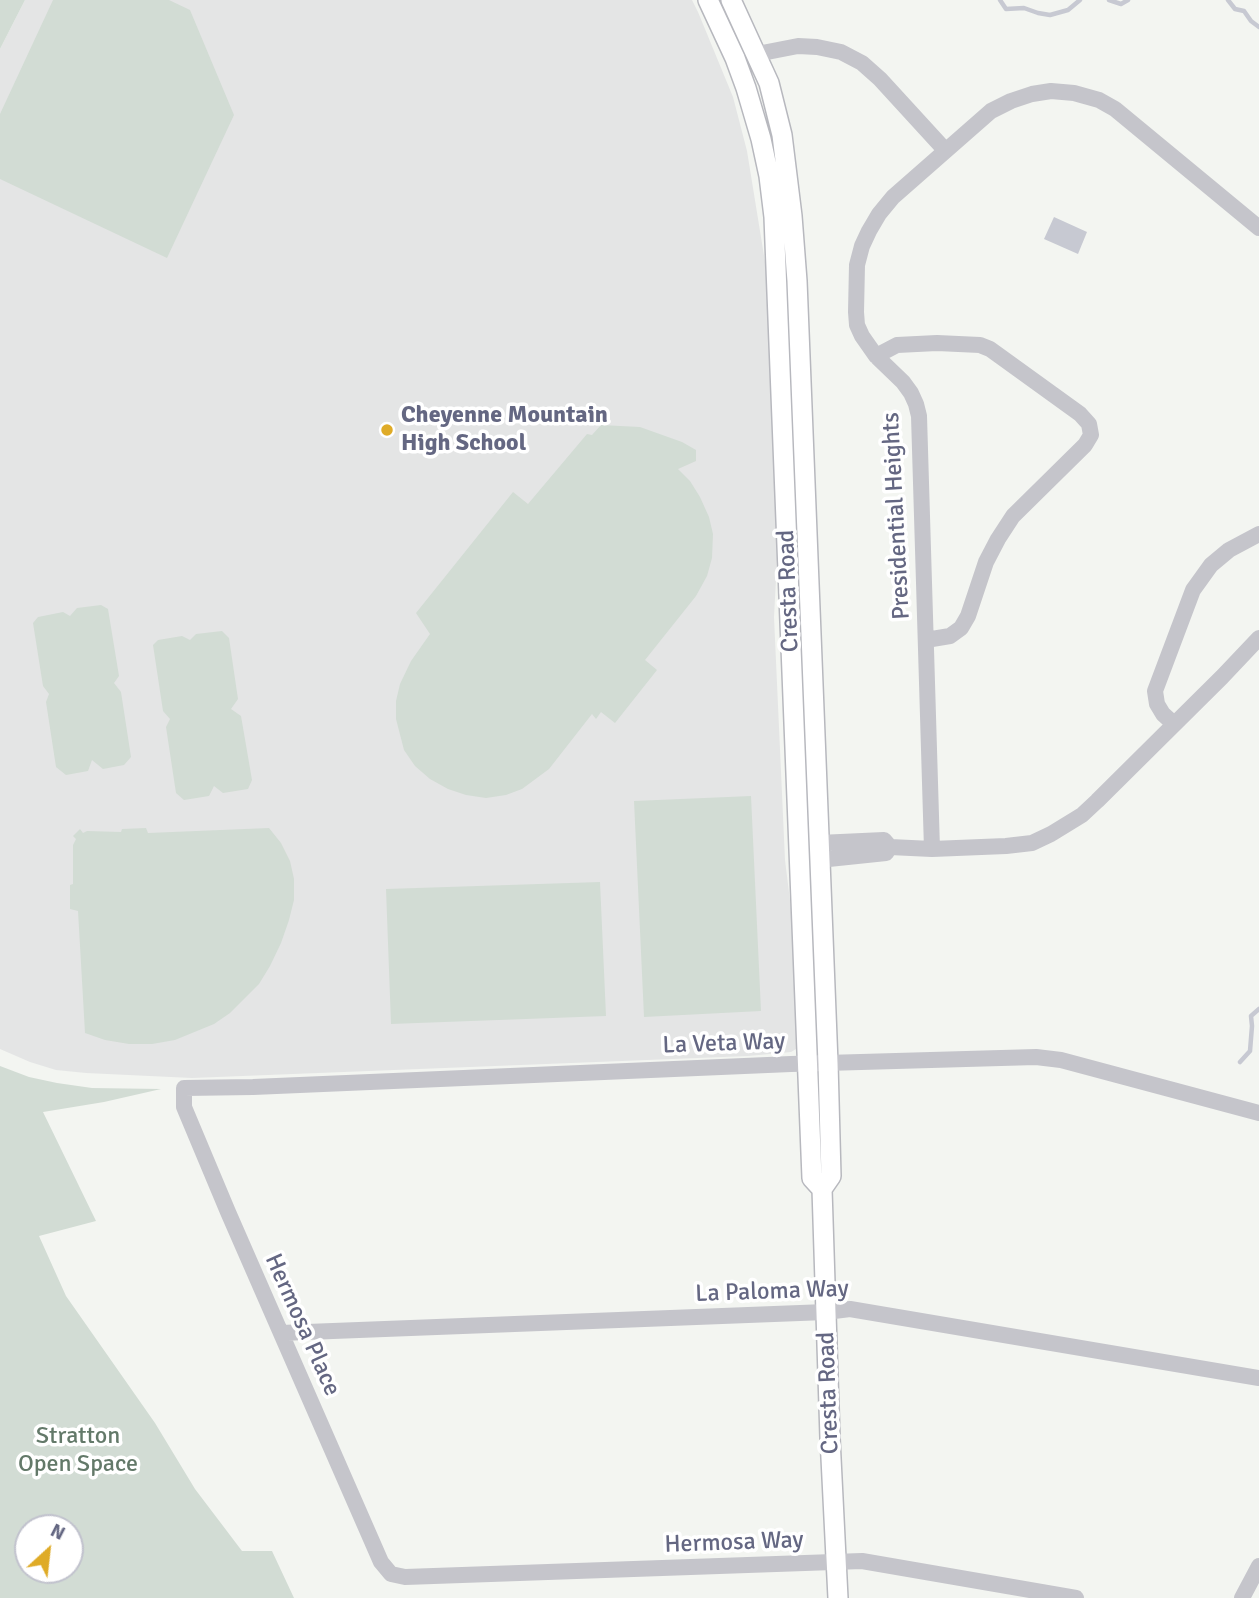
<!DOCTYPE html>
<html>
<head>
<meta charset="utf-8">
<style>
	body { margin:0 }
	#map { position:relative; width:1259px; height:1598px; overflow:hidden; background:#f3f5f1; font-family:Signika,sans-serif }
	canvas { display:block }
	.north { position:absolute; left:14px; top:1514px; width:70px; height:70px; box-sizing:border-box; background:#fff; border:2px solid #c1c2cd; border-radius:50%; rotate:27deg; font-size:19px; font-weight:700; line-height:28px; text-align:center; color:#646782 }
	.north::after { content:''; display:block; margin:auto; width:24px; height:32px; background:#dfab27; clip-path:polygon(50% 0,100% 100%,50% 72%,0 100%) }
</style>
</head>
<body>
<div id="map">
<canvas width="1259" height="1598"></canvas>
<div class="north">N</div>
</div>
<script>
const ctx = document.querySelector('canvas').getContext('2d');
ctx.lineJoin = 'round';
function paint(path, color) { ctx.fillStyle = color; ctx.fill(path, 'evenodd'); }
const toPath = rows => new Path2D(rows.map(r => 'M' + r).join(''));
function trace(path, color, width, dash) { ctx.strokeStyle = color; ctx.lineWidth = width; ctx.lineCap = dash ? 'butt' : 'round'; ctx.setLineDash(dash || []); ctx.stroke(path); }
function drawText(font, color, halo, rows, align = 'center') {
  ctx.font = font + ' Signika,sans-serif'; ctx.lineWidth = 7; ctx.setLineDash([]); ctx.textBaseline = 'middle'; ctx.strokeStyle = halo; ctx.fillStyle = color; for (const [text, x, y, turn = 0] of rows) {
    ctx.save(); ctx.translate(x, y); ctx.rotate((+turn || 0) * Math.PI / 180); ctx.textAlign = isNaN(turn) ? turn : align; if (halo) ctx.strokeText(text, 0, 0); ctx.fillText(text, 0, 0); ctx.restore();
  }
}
paint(toPath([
	[25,0,692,0,698,12,733,97,747,151,766,268,778,542,774,617,785,860,793,925,798,1046,796,1049,791,1052,748,1056,192,1078,86,1073,56,1070,30,1062,0,1049,0,49]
]), '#e4e5e5');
paint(toPath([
	[0,0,25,0,0,49],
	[53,0,169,0,190,10,234,115,167,258,0,179,0,114],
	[601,425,640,427,682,442,696,450,696,461,678,469,690,481,700,497,709,517,713,534,712,558,707,576,696,596,645,660,657,670,615,723,601,712,596,719,592,714,549,769,522,789,506,795,486,798,466,795,448,789,430,779,415,766,404,750,396,719,396,701,400,684,411,661,430,634,416,613,513,492,528,504,587,434,592,435],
	[101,605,108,609,119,676,114,683,121,692,131,757,124,765,103,769,92,760,88,771,66,775,56,767,46,702,49,694,43,686,33,623,38,617,63,612,70,616,77,608],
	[222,631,229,638,238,699,231,709,241,716,252,780,248,789,223,793,214,786,209,796,184,800,176,793,166,727,170,719,163,711,153,645,158,640,182,636,190,640,196,634],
	[751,796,761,1011,644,1017,634,801],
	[146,828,148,833,269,828,281,843,290,861,294,879,294,900,289,920,281,943,270,966,259,984,230,1013,214,1024,175,1040,152,1044,129,1044,105,1040,85,1033,78,911,70,909,70,885,73,884,73,845,76,839,73,836,80,829,83,833,87,831,121,832,122,829],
	[600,882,606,1016,391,1024,386,889],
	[0,1066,29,1077,57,1083,92,1088,161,1089,104,1102,43,1112,96,1221,39,1236,66,1296,155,1423,195,1489,242,1551,272,1551,294,1598,0,1598],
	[28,1528,70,1528,70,1570,28,1570]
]), '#d2dcd4');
paint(toPath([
	[1054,217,1087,232,1078,254,1044,239]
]), '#c7c9d2');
trace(toPath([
	[1000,0,1006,9,1024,8,1038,13,1050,15,1068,10,1080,0],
	[1109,0,1121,4,1128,0],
	[1228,0,1235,9,1244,11,1251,21,1259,27],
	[1240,1062,1250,1051,1252,1026,1251,1016,1259,1009]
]), '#c7c9d2', 4.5);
const major = toPath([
	[708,0,735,58,746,88,761,139,769,176,774,217,812,1178,822,1189],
	[731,0,769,83,782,135,792,216,797,281,828,1063,831,1176,822,1189,830,1438,838,1598]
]);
trace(major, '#b7b8be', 22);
trace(toPath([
	[757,54,798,46,817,47,841,52,862,63,880,79,945,150],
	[876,356,897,345,937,343,980,345,990,349,1080,414,1089,424,1091,435,1085,445,1013,516,998,539,986,562,968,616,961,628,950,636,926,640],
	[1174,724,1163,714,1157,704,1155,691,1193,590,1211,565,1229,550,1259,534],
	[819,843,884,840,890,847,932,849,1006,846,1032,843,1051,834,1082,815,1097,801,1222,677,1259,638],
	[932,849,919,416,916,404,911,393,903,382,876,356,862,336,857,325,856,312,857,265,862,246,869,231,879,214,893,197,991,111,1011,101,1032,94,1051,91,1074,93,1099,100,1115,109,1259,228],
	[819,860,886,853,890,847],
	[281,1333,826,1312,850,1309,1259,1378],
	[1076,1598,862,1561,405,1577,391,1574,381,1562,228,1212,184,1107,184,1088,253,1087,791,1064,1036,1057,1061,1060,1259,1113],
	[1242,1598,1259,1566]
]), '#c5c5cb', 16);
trace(major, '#fff', 19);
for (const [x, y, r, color] of [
	[387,430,7,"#dfab27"]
]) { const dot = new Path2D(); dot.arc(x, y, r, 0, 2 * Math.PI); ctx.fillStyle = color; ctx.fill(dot); trace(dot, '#fff', 2.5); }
drawText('bold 24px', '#646782', '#fff', [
	["Cheyenne Mountain",401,416],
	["High School",401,444]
], 'left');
drawText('24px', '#646782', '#fff', [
	["Presidential Heights",897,516,-93],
	["Cresta Road",789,591,-92],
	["La Veta Way",724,1044,-2],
	["La Paloma Way",772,1292,-2],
	["Hermosa Place",302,1325,66],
	["Cresta Road",829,1393,-92],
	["Hermosa Way",734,1543,-2]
]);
drawText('24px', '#637969', '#fff', [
	["Stratton",78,1437],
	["Open Space",78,1465]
]);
</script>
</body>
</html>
